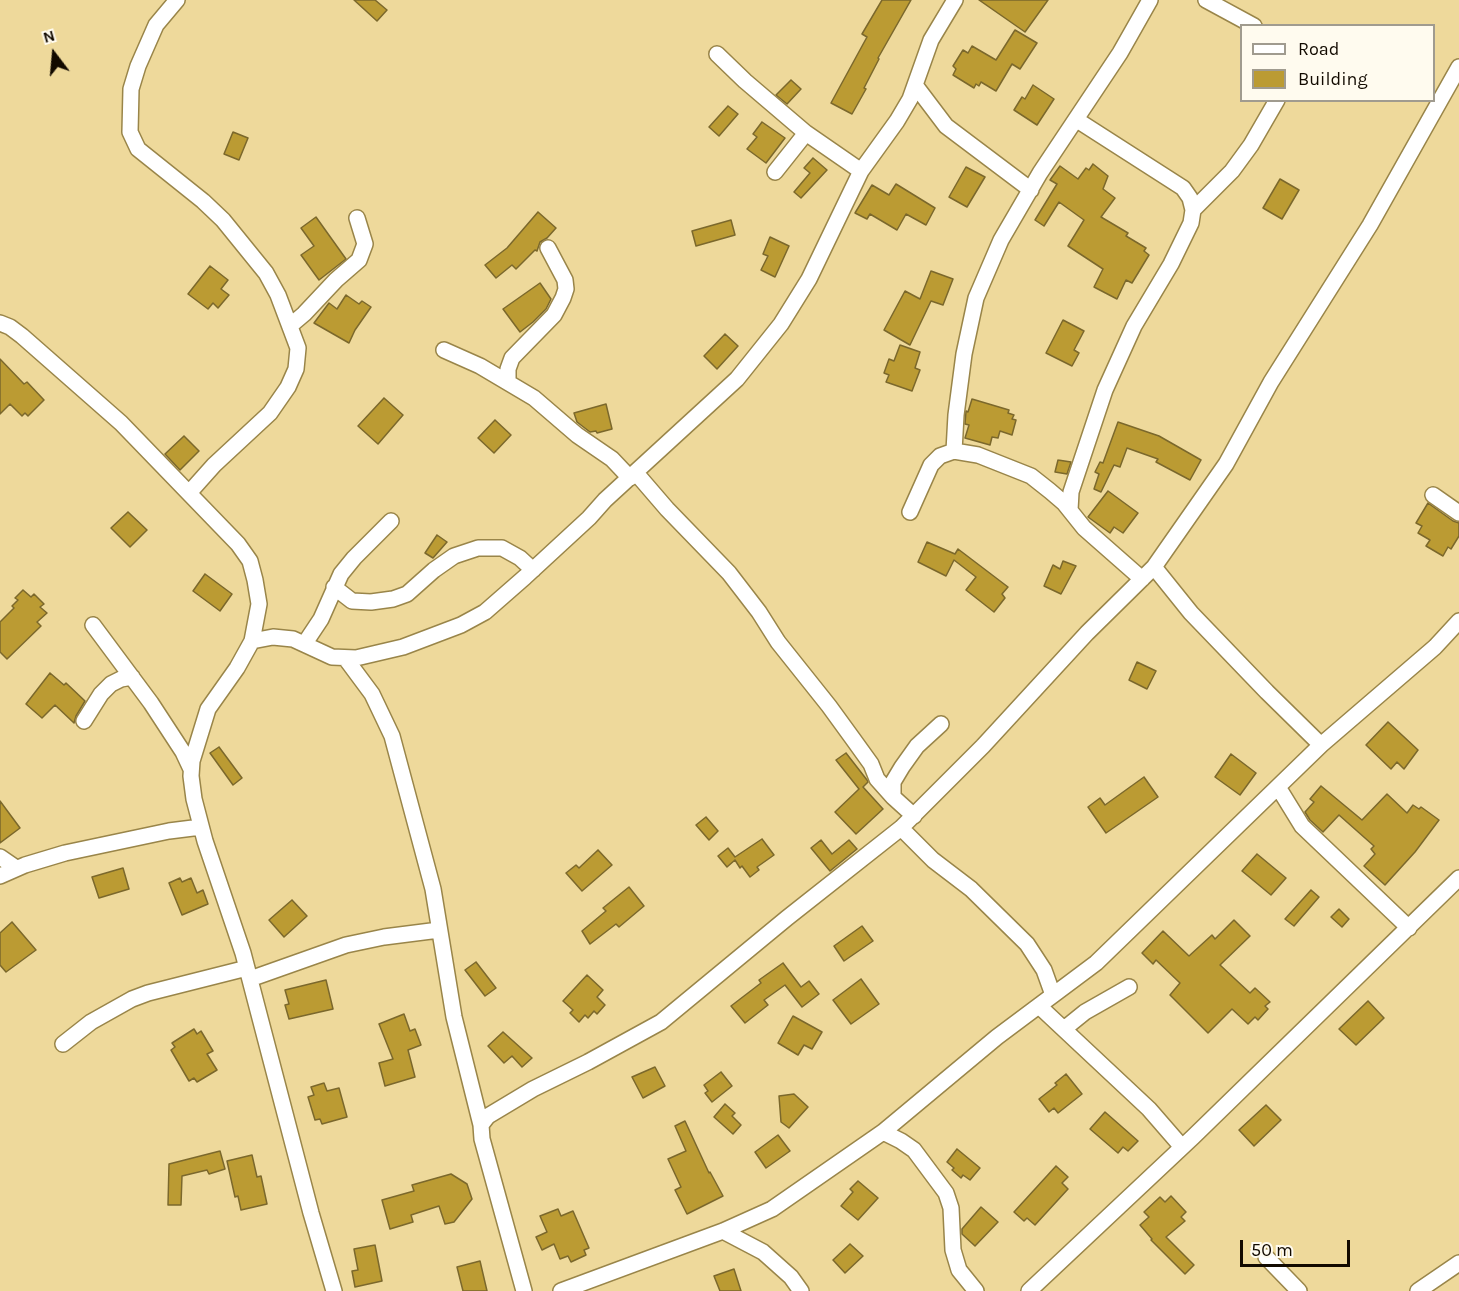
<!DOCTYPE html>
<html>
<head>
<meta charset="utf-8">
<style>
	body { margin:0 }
	#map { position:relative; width:1459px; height:1291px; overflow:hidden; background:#eed99b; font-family:Karla,sans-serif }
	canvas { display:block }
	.legend { position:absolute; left:1240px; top:24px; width:195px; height:78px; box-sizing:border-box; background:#fffbef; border:2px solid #a09b8f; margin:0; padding:8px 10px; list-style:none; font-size:18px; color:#120a00 }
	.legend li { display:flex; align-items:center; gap:12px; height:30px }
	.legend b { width:30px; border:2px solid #a09b8f }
	.north { position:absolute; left:24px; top:24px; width:60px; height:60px; -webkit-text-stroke:4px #fffbef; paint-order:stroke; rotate:344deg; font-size:16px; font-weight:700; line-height:24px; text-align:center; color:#120a00 }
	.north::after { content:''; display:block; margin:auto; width:21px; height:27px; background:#120a00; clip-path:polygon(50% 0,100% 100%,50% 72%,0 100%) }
	.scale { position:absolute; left:1240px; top:1240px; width:110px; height:27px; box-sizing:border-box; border:3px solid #120a00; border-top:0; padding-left:8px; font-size:18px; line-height:21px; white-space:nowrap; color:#120a00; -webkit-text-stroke:4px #fffbef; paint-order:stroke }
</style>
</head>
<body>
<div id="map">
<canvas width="1459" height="1291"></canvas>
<ul class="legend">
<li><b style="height:8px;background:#fff"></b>Road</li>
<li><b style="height:16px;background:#bb9b33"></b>Building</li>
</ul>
<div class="north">N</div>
<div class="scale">50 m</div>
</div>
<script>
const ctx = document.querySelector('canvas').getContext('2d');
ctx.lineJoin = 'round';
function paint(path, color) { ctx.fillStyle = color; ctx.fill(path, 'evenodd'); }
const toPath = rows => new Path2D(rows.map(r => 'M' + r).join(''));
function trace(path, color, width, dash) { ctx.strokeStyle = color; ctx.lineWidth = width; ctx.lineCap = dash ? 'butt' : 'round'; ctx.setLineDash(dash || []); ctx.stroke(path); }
const building = toPath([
	[354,0,375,0,387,10,377,21,354,0],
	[882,0,911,0,878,58,879,59,864,88,866,89,852,114,831,103,867,37,862,34,882,0],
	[979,0,1048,0,1025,32,979,0],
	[1015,30,1037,43,1020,69,1012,64,996,91,981,82,979,86,976,84,974,88,953,75,956,69,953,66,963,50,968,53,972,46,996,60,1015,30],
	[791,80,801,89,787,104,776,95,791,80],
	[1033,85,1054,99,1037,125,1014,110,1022,97,1025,99,1033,85],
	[728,106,738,114,719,136,709,127,728,106],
	[762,122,785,138,766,163,747,149,757,137,753,134,762,122],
	[233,132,248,138,239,160,224,154,233,132],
	[813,158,827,170,801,198,794,192,810,173,804,168,813,158],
	[1093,164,1108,176,1103,189,1115,198,1101,217,1128,233,1126,236,1146,248,1144,251,1149,255,1132,283,1126,280,1117,299,1094,287,1103,269,1068,246,1084,220,1059,202,1044,226,1035,220,1057,184,1050,180,1060,166,1078,179,1086,168,1089,170,1093,164],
	[966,167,985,177,967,207,949,197,966,167],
	[1280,179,1299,190,1282,219,1263,208,1280,179],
	[896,184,935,208,926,225,906,214,897,230,870,214,867,219,855,213,872,185,889,195,896,184],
	[538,212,556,228,547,238,540,242,537,251,535,250,516,269,512,265,496,278,485,265,507,248,538,212],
	[316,217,346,259,319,280,301,255,314,246,301,228,316,217],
	[731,220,735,235,696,246,692,231,731,220],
	[770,237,789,246,775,277,761,270,768,256,763,254,770,237],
	[210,266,228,280,221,289,229,295,218,308,213,303,208,309,188,294,210,266],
	[931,271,953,279,943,305,931,301,910,345,884,330,905,291,920,299,931,271],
	[540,283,551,299,546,309,533,322,520,332,503,309,540,283],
	[346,295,359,304,362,301,371,307,355,330,349,343,314,323,329,303,337,309,346,295],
	[1063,320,1084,331,1074,350,1079,353,1072,366,1046,353,1063,320],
	[725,334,738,346,717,369,704,356,725,334],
	[900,345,920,352,915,368,920,370,912,391,886,382,889,375,884,373,889,359,894,361,900,345],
	[0,359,24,384,27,382,44,400,28,416,25,413,22,416,10,404,0,414,0,359],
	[384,398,403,415,378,444,358,426,384,398],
	[972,399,1009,410,1008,413,1014,415,1012,419,1016,420,1012,435,1000,431,998,438,992,437,990,445,965,438,969,425,965,424,966,411,968,412,972,399],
	[606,404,612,429,597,433,596,431,590,432,577,422,574,413,606,404],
	[495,420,511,435,494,453,478,438,495,420],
	[1118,422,1159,436,1201,460,1190,480,1156,462,1158,459,1127,448,1120,467,1114,465,1101,492,1094,489,1099,474,1095,472,1100,462,1103,463,1118,422],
	[184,436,199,451,180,470,165,454,184,436],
	[1058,460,1071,462,1067,474,1055,472,1058,460],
	[1108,491,1138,513,1123,533,1114,527,1110,533,1088,517,1108,491],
	[1428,503,1453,521,1459,523,1459,536,1451,549,1448,547,1443,556,1426,546,1430,540,1418,533,1422,526,1416,523,1428,503],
	[128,512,147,530,130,547,111,528,128,512],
	[437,535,447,542,433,558,425,553,437,535],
	[927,542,955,554,958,549,1008,587,1002,594,1005,598,994,612,966,590,976,577,954,560,946,576,918,562,927,542],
	[1063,561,1076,566,1061,594,1044,586,1053,565,1060,569,1063,561],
	[205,574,232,594,220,611,193,591,205,574],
	[23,590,31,597,34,594,44,604,40,607,47,613,37,622,41,626,7,659,0,652,0,622,14,608,12,606,18,600,15,598,23,590],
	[1137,662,1156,671,1147,689,1129,680,1137,662],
	[50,673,64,685,66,683,85,701,76,716,74,723,55,705,42,718,26,704,50,673],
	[1388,722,1418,750,1404,769,1397,762,1391,769,1366,745,1388,722],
	[219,747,242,778,233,785,210,753,219,747],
	[846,753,867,780,868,782,863,787,883,809,856,834,835,812,859,789,836,760,846,753],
	[1231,754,1256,773,1240,795,1215,777,1231,754],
	[1144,777,1158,797,1106,833,1088,807,1100,798,1105,805,1144,777],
	[1321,786,1362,820,1387,794,1407,813,1413,805,1419,809,1421,807,1439,820,1415,852,1385,885,1364,866,1375,854,1371,849,1374,846,1339,815,1323,832,1310,820,1305,812,1314,802,1310,799,1321,786],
	[0,801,20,828,0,843,0,801],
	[706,817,718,831,709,840,696,825,706,817],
	[762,839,774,855,757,867,759,870,750,877,742,866,740,868,735,860,727,867,718,856,728,848,735,857,762,839],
	[821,840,832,854,849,840,857,849,830,871,811,848,821,840],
	[598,850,612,865,582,891,566,873,576,865,579,868,598,850],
	[1257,854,1286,878,1271,895,1242,871,1257,854],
	[123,868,129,889,99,898,92,877,123,868],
	[180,878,182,882,191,878,197,893,203,890,208,904,182,915,169,883,180,878],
	[629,887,644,906,619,927,616,924,590,944,582,931,606,911,603,908,629,887],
	[1311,890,1319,897,1294,926,1285,919,1311,890],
	[292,900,307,916,284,937,269,920,292,900],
	[1339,909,1349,919,1342,927,1331,917,1339,909],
	[1234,920,1250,936,1220,965,1250,993,1255,988,1270,1002,1265,1006,1268,1009,1258,1020,1255,1017,1248,1024,1232,1009,1208,1033,1170,995,1180,983,1156,960,1153,964,1142,953,1163,931,1189,956,1212,935,1215,939,1234,920],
	[12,922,36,950,6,972,0,965,0,933,12,922],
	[862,926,873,941,844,961,834,946,862,926],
	[476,962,496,988,485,996,465,970,476,962],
	[783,963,801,987,809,981,819,994,802,1007,785,985,764,1000,768,1005,745,1023,731,1006,761,983,759,980,783,963],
	[587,975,603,990,597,997,605,1005,597,1014,594,1011,588,1018,585,1015,579,1022,570,1013,573,1010,563,1001,587,975],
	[861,979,879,1004,851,1024,833,1000,861,979],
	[326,980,333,1009,289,1019,285,1005,289,1004,285,990,326,980],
	[1368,1001,1384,1018,1356,1045,1339,1029,1368,1001],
	[404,1014,410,1031,415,1029,421,1045,408,1050,415,1077,385,1086,379,1063,393,1059,379,1024,404,1014],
	[793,1016,822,1032,812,1049,804,1045,798,1055,778,1043,793,1016],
	[194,1029,197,1034,201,1031,213,1051,207,1054,217,1070,197,1082,194,1078,189,1081,171,1050,175,1047,172,1043,194,1029],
	[503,1032,532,1058,522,1067,512,1056,504,1063,488,1046,503,1032],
	[655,1067,665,1086,643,1098,632,1077,655,1067],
	[721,1072,732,1086,712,1102,705,1093,708,1091,704,1085,721,1072],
	[1066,1074,1082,1094,1058,1113,1054,1108,1049,1112,1039,1099,1057,1085,1055,1083,1066,1074],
	[324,1083,327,1091,339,1088,347,1117,322,1124,320,1119,315,1120,308,1097,314,1095,311,1087,324,1083],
	[794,1094,808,1107,789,1128,781,1122,779,1096,794,1094],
	[725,1104,735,1113,732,1116,741,1125,733,1134,714,1117,725,1104],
	[1266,1105,1281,1120,1254,1146,1239,1130,1266,1105],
	[1105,1112,1138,1141,1128,1151,1123,1147,1118,1153,1090,1129,1105,1112],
	[685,1121,709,1173,710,1172,723,1196,687,1214,675,1190,681,1187,668,1159,686,1151,675,1126,685,1121],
	[778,1135,790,1151,766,1168,755,1152,778,1135],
	[957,1149,980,1168,970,1180,963,1175,961,1178,952,1170,954,1168,947,1162,957,1149],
	[220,1151,225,1169,209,1174,207,1170,182,1176,181,1205,168,1205,169,1164,220,1151],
	[252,1155,257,1177,261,1176,267,1204,241,1210,238,1196,235,1197,227,1161,252,1155],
	[1056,1166,1068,1177,1062,1183,1068,1189,1035,1225,1027,1218,1024,1221,1014,1212,1056,1166],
	[451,1174,467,1184,472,1199,454,1222,445,1224,439,1206,411,1215,413,1222,390,1229,382,1200,414,1191,412,1185,451,1174],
	[858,1181,878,1198,858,1220,841,1206,853,1192,850,1189,858,1181],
	[1171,1196,1186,1212,1181,1217,1185,1221,1166,1237,1194,1265,1185,1274,1151,1240,1152,1239,1140,1225,1149,1217,1144,1212,1160,1197,1165,1202,1171,1196],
	[981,1207,998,1222,975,1246,962,1234,962,1229,981,1207],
	[558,1209,561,1216,573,1211,589,1248,584,1250,586,1255,571,1262,568,1256,560,1259,554,1244,542,1250,536,1237,547,1232,540,1216,558,1209],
	[850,1244,863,1256,845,1273,833,1260,850,1244],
	[375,1245,382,1281,355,1287,352,1271,358,1270,354,1249,375,1245],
	[480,1261,487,1291,463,1291,457,1267,480,1261],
	[734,1269,741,1291,720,1291,714,1276,734,1269]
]);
paint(building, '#bb9b33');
trace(building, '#7b682c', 1.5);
const minor = toPath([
	[177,0,156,25,138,66,131,89,130,132,138,149,203,201,223,220,266,273,278,295,298,348,296,369,288,387,270,413,214,465,189,493],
	[1206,0,1254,26],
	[717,54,745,81,806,133,861,171],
	[915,85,946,126,1031,190],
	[775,172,806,133],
	[1193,210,1232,171,1251,145,1277,100],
	[0,323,10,327,22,336,121,423,238,544,250,561,255,580,259,604,252,641,237,668,208,709,192,761,191,776,194,799,205,841,243,953,311,1213,334,1291],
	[291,325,304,314,336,280,359,260,365,244,357,218],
	[444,350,480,366,534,398,577,435,612,459,630,478],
	[508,382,508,369,512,358,554,315,563,298,566,289,565,280,548,248],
	[954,451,956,415,964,354,976,298,1001,240,1040,173,1120,53,1150,0],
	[636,473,667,509,729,573,759,612,778,642,829,706,853,739,871,764,877,779,893,797,914,816],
	[1433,495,1459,513],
	[1070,510,1071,492,1105,390,1134,326,1171,264,1191,223,1193,210,1190,198,1183,188,1077,120],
	[910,512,931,465,940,456,954,451,978,455,1031,476,1050,491,1064,503,1084,528,1142,579],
	[1154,567,1191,613,1267,692,1321,745],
	[334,587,352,601,371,602,393,599,407,594,434,570,454,556,478,548,502,548,520,558,533,570],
	[93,625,151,703,183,752,191,769],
	[252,641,273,637,293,639,332,657,356,658,403,647,461,625,485,612,525,577,589,518,605,500,737,379,781,324,809,279,861,171,897,121,910,99,931,40,955,0],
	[305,643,321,619,341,574,354,558,391,521],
	[346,659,372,694,392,736,433,889,454,1017,481,1125],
	[84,721,101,694,111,684,121,679,132,677],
	[1278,787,1302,826,1409,928],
	[893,797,893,782,902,767,917,746,941,724],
	[901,828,933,860,971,889,1027,944,1044,970,1053,995],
	[0,857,16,868],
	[0,876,25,865,65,853,169,831,201,827],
	[250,979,346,945,384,937,439,930],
	[1039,1006,1149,1109,1182,1147],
	[1064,1029,1085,1012,1129,987],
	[63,1044,91,1022,132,999,148,993,247,968],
	[883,1132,901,1141,914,1150,946,1193,951,1208,953,1250,959,1270,976,1291],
	[723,1231,763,1252,791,1277,801,1291],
	[1266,1257,1299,1291],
	[524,1291,482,1139,481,1125,488,1116,533,1089,588,1062,661,1022,787,918,901,828,983,746,1087,633,1154,567,1226,464,1271,382,1370,225,1459,67],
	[561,1291,723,1231,772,1209,883,1132,997,1037,1096,963,1321,745,1435,647,1459,621],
	[1029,1291,1193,1137,1459,878],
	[1418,1291,1459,1263]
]);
trace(minor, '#998549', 18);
trace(minor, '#fff', 15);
</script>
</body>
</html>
